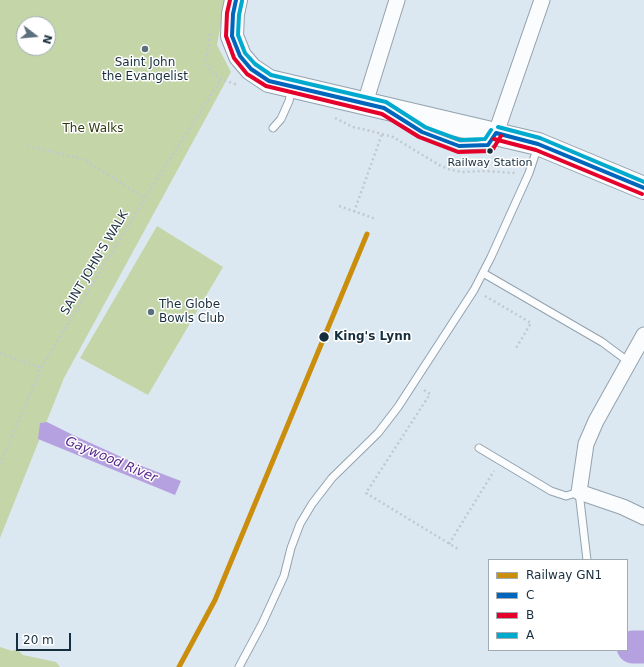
<!DOCTYPE html>
<html>
<head>
<meta charset="utf-8">
<style>
	body { margin:0 }
	#map { position:relative; width:644px; height:667px; overflow:hidden; background:#dce8f1; font-family:"DejaVu Sans",sans-serif }
	canvas { display:block }
	.legend { position:absolute; left:488px; top:559px; width:140px; height:92px; box-sizing:border-box; background:#fff; border:1px solid #a2abb2; margin:0; padding:5px 7px; list-style:none; font-size:12px; color:#172e3e }
	.legend li { display:flex; align-items:center; gap:8px; height:20px }
	.legend b { width:20px; border:1px solid #a2abb2 }
	.north { position:absolute; left:16px; top:16px; width:40px; height:40px; box-sizing:border-box; background:#fff; border:1px solid #a2abb2; border-radius:50%; rotate:106deg; font-size:11px; font-weight:700; line-height:16px; text-align:center; color:#172e3e }
	.north::after { content:''; display:block; margin:auto; width:14px; height:18px; background:#5c6f7d; clip-path:polygon(50% 0,100% 100%,50% 72%,0 100%) }
	.scale { position:absolute; left:16px; top:633px; width:55px; height:18px; box-sizing:border-box; border:2px solid #172e3e; border-top:0; padding-left:5px; font-size:12px; line-height:14px; white-space:nowrap; color:#172e3e; -webkit-text-stroke:3px #fff; paint-order:stroke }
</style>
</head>
<body>
<div id="map">
<canvas width="644" height="667"></canvas>
<ul class="legend">
<li><b style="height:5px;background:#ca8e0c"></b>Railway GN1</li>
<li><b style="height:5px;background:#0065bd"></b>C</li>
<li><b style="height:5px;background:#e4002b"></b>B</li>
<li><b style="height:5px;background:#00a9ce"></b>A</li>
</ul>
<div class="north">N</div>
<div class="scale">20 m</div>
</div>
<script>
const ctx = document.querySelector('canvas').getContext('2d');
ctx.lineJoin = 'round';
function paint(path, color) { ctx.fillStyle = color; ctx.fill(path, 'evenodd'); }
const toPath = rows => new Path2D(rows.map(r => 'M' + r).join(''));
function trace(path, color, width, dash) { ctx.strokeStyle = color; ctx.lineWidth = width; ctx.lineCap = dash ? 'butt' : 'round'; ctx.setLineDash(dash || []); ctx.stroke(path); }
function drawText(font, color, halo, rows, align = 'center') {
  ctx.font = font + ' "DejaVu Sans",sans-serif'; ctx.lineWidth = 3; ctx.setLineDash([]); ctx.textBaseline = 'middle'; ctx.strokeStyle = halo; ctx.fillStyle = color; for (const [text, x, y, turn = 0] of rows) {
    ctx.save(); ctx.translate(x, y); ctx.rotate((+turn || 0) * Math.PI / 180); ctx.textAlign = isNaN(turn) ? turn : align; if (halo) ctx.strokeText(text, 0, 0); ctx.fillText(text, 0, 0); ctx.restore();
  }
}
paint(toPath([
	[0,0,225,0,217,45,231,72,64,378,0,538],
	[24,24,48,24,48,48,24,48],
	[157,226,223,267,148,395,80,358],
	[0,647,12,651,17,649,23,655,56,662,60,667,0,667]
]), '#c4d6a8');
paint(toPath([
	[47,422,73,435,139,465,181,481,175,495,38,439,40,423]
]), '#b6a1e0');
trace(toPath([
	[633,647,644,647]
]), '#b6a1e0', 33);
const service = toPath([
	[404,121,422,132,459,146,488,145,493,137],
	[273,128,281,119,289,101,292,88],
	[483,273,602,342,629,362],
	[479,448,551,491,566,496,579,492,587,560],
	[239,667,262,624,284,576,291,548,300,524,312,504,332,478,378,433,398,407,474,290,491,257,529,173,538,146]
]);
const minor = toPath([
	[365,103,397,0],
	[496,133,542,0],
	[644,335,596,421,586,444,579,492,623,507,644,517]
]);
const primary = toPath([
	[236,0,233,14,232,36,240,56,251,69,269,81,538,144,644,188]
]);
trace(service, '#93a2ad', 9);
trace(minor, '#93a2ad', 17);
trace(primary, '#93a2ad', 24);
trace(toPath([
	[210,34,206,62,211,71,221,79,238,85],
	[335,118,353,127,371,131,393,137,439,165,451,170,463,172,484,171,515,173],
	[28,146,83,159,145,198],
	[339,206,376,219],
	[354,212,382,134],
	[485,296,531,323,516,348],
	[0,353,41,368],
	[424,390,430,394,366,493,458,549],
	[0,464,41,368,145,198,221,79],
	[449,544,494,471]
]), '#c1c8ce', 2.5, [2, 3]);
trace(service, '#fafcfd', 7);
trace(minor, '#fafcfd', 15);
trace(primary, '#fafcfd', 22);
trace(toPath([
	[236,0,233,14,232,36,240,56,251,69,269,81,384,108,422,132,459,146,488,145,496,133],
	[496,133,538,144,644,188]
]), '#0065bd', 4);
trace(toPath([
	[230,0,227,13,226,36,234,58,247,74,266,86,382,114,419,137,458,152,490,151,493,149,501,136],
	[494,139,536,150,642,194]
]), '#e4002b', 4);
trace(toPath([
	[242,1,239,15,238,35,245,53,255,64,271,75,386,102,425,127,460,140,485,139,491,130],
	[498,127,540,138,644,182]
]), '#00a9ce', 4);
trace(toPath([
	[179,667,215,600,367,234]
]), '#ca8e0c', 5);
for (const [x, y, r, color] of [
	[145,49,4,"#5c6f7d"],
	[490,151,3.5,"#172e3e"],
	[151,312,4,"#5c6f7d"],
	[324,337,5.5,"#172e3e"]
]) { const dot = new Path2D(); dot.arc(x, y, r, 0, 2 * Math.PI); ctx.fillStyle = color; ctx.fill(dot); trace(dot, '#fff', 1.5); }
drawText('11px', '#172e3e', '#fff', [
	["Railway Station",490,163]
]);
drawText('12px', '#172e3e', '#fff', [
	["Saint John",145,63],
	["the Evangelist",145,77],
	["The Globe",159,305,"left"],
	["Bowls Club",159,319,"left"]
]);
drawText('12px', '#303a11', '#fff', [
	["The Walks",93,129]
]);
drawText('12px', '#172e3e', '#fff', [
	["SAINT JOHN'S WALK",95,263,-59]
]);
drawText('bold 12px', '#172e3e', '#fff', [
	["King's Lynn",334,337]
], 'left');
drawText('italic 13px', '#57288c', '#fff', [
	["Gaywood River",111,460,23]
]);
</script>
</body>
</html>
